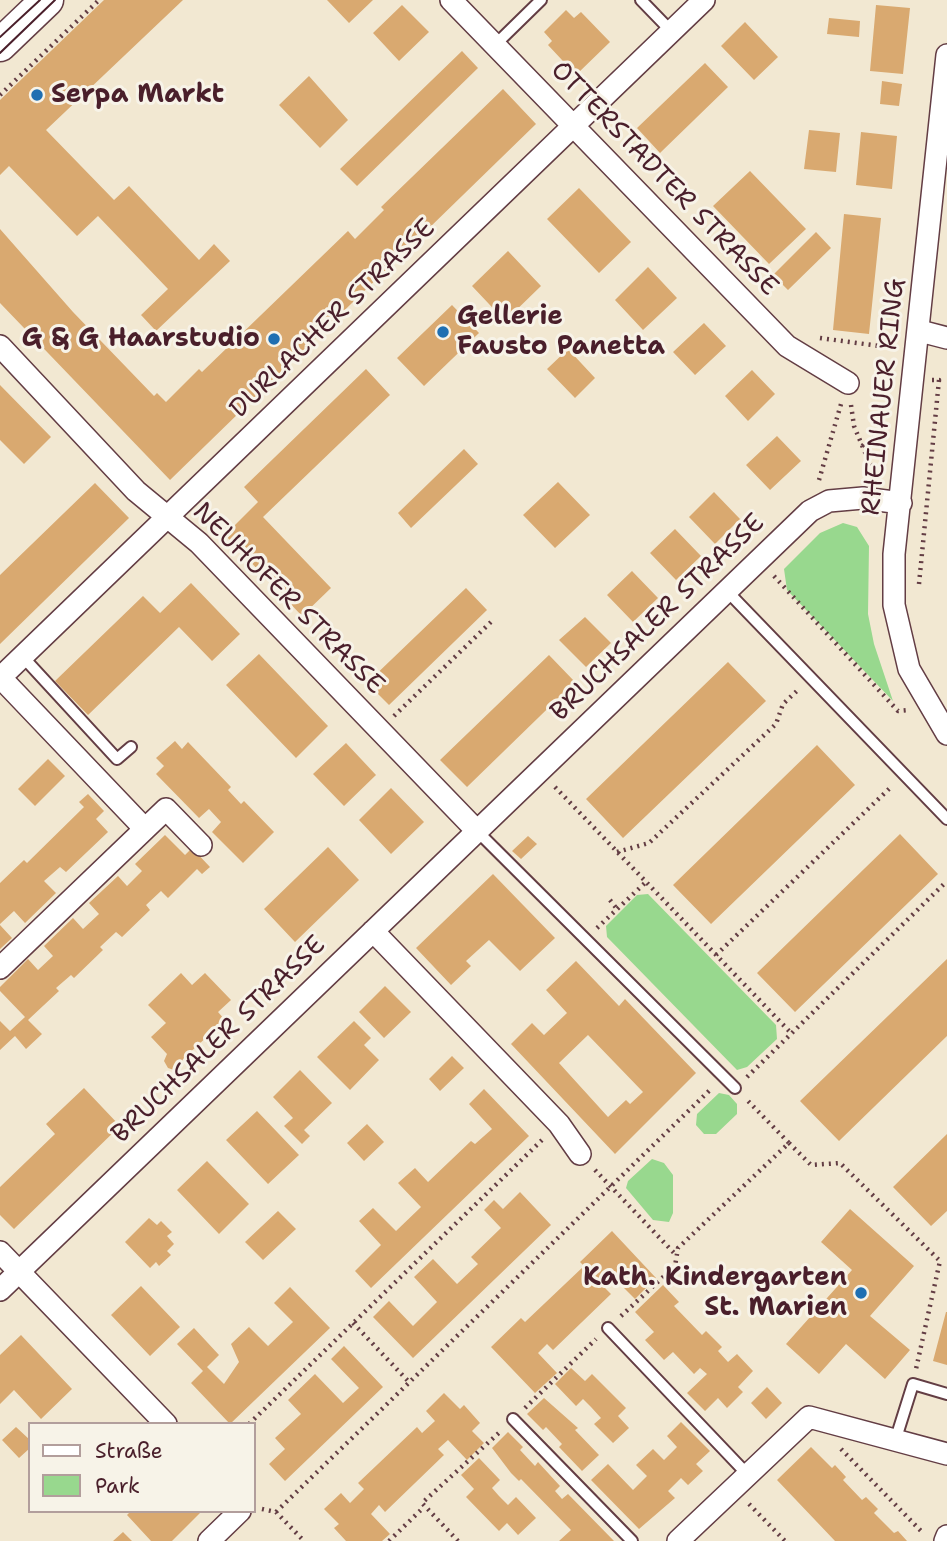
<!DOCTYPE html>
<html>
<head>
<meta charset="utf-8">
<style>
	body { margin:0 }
	#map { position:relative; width:947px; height:1541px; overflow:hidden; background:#f2e8d2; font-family:"Shantell Sans",sans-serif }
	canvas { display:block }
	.legend { position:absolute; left:28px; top:1422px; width:228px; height:91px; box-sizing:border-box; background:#f7f3e8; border:2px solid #b29e9c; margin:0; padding:9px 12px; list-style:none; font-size:21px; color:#4a1f2b }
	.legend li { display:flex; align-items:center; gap:14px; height:35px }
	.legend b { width:35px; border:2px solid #b29e9c }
</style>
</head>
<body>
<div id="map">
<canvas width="947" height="1541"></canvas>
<ul class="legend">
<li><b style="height:9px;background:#fff"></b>Straße</li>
<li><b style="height:19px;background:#98d88e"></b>Park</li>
</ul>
</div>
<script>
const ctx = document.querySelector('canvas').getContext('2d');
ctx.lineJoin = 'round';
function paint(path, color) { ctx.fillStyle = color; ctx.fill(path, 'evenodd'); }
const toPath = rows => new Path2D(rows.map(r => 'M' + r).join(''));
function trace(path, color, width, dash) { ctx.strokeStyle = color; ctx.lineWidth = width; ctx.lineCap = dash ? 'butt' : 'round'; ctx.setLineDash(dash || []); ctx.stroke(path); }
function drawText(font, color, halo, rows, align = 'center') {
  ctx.font = font + ' "Shantell Sans",sans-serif'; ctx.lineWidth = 6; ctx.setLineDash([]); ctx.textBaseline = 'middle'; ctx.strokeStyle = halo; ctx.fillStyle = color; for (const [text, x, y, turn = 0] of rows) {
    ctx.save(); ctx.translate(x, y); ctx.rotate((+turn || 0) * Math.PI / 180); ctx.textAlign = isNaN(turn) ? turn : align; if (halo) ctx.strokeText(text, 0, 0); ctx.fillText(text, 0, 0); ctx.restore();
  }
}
paint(toPath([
	[843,523,857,527,869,546,868,614,874,644,893,701,787,590,784,569,820,533],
	[648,894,776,1025,777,1039,747,1067,737,1070,607,937,606,926,637,895],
	[719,1093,729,1095,737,1104,737,1114,716,1134,704,1134,696,1125,697,1114],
	[652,1159,664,1163,673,1175,673,1213,669,1222,653,1220,626,1188,628,1181]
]), '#98d88e');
paint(toPath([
	[104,0,183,0,46,130,114,200,129,186,199,260,214,244,230,261,156,331,141,315,168,289,98,216,77,236,9,166,0,175,0,100],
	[327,0,373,0,349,23],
	[402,5,429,32,399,61,373,33],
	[876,5,910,8,903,74,870,71],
	[566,10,574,18,581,12,610,42,576,75,548,45,552,41,544,32],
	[829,18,860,21,859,37,827,34],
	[745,22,778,57,754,80,721,46],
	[462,51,478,68,357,186,340,169],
	[705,63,728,87,660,153,637,128],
	[309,76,348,120,320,148,279,105],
	[882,81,902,84,899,106,880,104],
	[503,89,536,124,170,480,0,303,0,229,73,312,154,396,157,393,166,402,199,369,202,372,348,231,355,239,384,210,381,207],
	[809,130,840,133,836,172,804,169],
	[861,132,897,136,892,189,856,185],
	[750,171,806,229,769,264,713,206],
	[579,188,631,242,599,273,547,219],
	[844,214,881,218,869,334,833,330],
	[816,232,831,248,788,290,773,275],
	[508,251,541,286,505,321,472,286],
	[648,267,677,298,643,330,615,300],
	[452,305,479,333,424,386,397,358],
	[704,323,726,346,695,375,673,352],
	[568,349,595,378,575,398,547,369],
	[366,369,390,395,263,517,331,588,302,616,225,535,258,502,244,487],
	[752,370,775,394,748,421,725,396],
	[0,385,51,437,24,464,0,440],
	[777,436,801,461,770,490,746,465],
	[464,449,478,464,411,528,398,513],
	[558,482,590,515,555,548,523,515],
	[95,483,129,518,0,644,0,575],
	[714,492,740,519,715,544,689,517],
	[675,529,701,556,676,580,650,553],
	[632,571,658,598,633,622,607,595],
	[191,583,240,634,212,661,179,627,88,715,55,681,143,596,160,613],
	[466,588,487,610,389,705,367,683],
	[585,617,611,643,586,667,559,640],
	[259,654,328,726,296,758,226,685],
	[549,655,575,682,467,787,440,760],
	[728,662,766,701,623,838,586,799],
	[175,741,182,749,188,742,231,787,228,790,241,804,244,801,274,832,243,863,212,832,221,822,209,809,199,818,156,774,164,766,156,758],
	[346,743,376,775,344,806,313,774],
	[817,745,855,785,711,924,673,885],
	[48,759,65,776,35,806,18,789],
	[391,788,424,822,391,854,359,820],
	[88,794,104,811,96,819,108,832,66,872,60,867,44,881,56,893,25,923,14,911,0,924,0,883,24,860,27,863,84,807,79,802],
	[900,834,938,874,795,1012,757,973],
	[165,835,185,855,192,848,210,867,202,874,197,869,168,898,161,891,146,905,150,910,122,937,116,932,100,947,103,950,74,978,71,975,56,988,59,991,28,1020,42,1034,26,1049,15,1036,0,1050,0,1021,10,1031,25,1017,0,991,0,987,28,959,38,970,53,956,44,946,73,918,83,929,99,914,89,903,118,876,127,886,142,871,135,864],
	[528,836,537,844,521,859,512,851],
	[328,847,359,880,295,942,264,909],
	[493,874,555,938,520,971,489,940,466,961,471,966,451,985,416,948],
	[0,925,12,938,0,949],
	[947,959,947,1036,839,1141,800,1101],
	[576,961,619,1006,625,999,696,1073,615,1154,511,1044,532,1023,544,1035,567,1013,546,990],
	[588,1035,643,1092,630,1104,626,1100,608,1117,559,1063],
	[181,973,192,985,205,973,231,1000,218,1012,225,1020,183,1059,180,1068,174,1070,168,1068,164,1061,167,1054,151,1037,166,1023,148,1005],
	[385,986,411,1012,384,1038,359,1012],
	[354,1021,371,1038,364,1045,379,1060,350,1090,317,1057],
	[452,1056,464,1068,440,1091,429,1079],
	[300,1070,332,1103,304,1130,310,1136,302,1144,284,1126,293,1118,273,1097],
	[84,1088,120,1126,14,1229,0,1215,0,1187,55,1134,46,1124],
	[484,1089,529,1136,371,1288,355,1271,381,1245,359,1221,373,1208,396,1231,421,1207,398,1183,415,1168,428,1182,471,1141,475,1144,492,1129,469,1104],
	[257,1111,299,1155,268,1184,226,1140],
	[367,1124,384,1142,364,1161,347,1143],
	[947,1134,947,1211,931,1226,893,1187],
	[207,1161,249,1204,219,1234,177,1190],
	[520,1192,551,1225,413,1358,373,1317,389,1301,413,1326,437,1302,414,1277,433,1259,457,1284,478,1264,471,1257,501,1228,484,1210,494,1200,503,1209],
	[850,1209,914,1266,870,1316,910,1350,885,1379,846,1344,819,1374,786,1344,852,1270,821,1242],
	[278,1211,296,1229,263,1260,245,1242],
	[149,1218,157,1225,161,1221,172,1232,167,1236,174,1244,167,1251,171,1255,159,1266,156,1262,150,1268,125,1242],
	[612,1231,656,1278,635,1299,615,1279,605,1288,611,1294,553,1350,547,1344,538,1353,557,1373,535,1393,491,1347,521,1318,525,1322,584,1266,580,1262],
	[663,1285,679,1302,674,1306,702,1335,706,1331,722,1347,718,1351,728,1362,737,1354,753,1371,738,1387,743,1392,727,1408,718,1398,705,1411,687,1393,707,1374,700,1368,694,1374,673,1352,664,1360,645,1340,654,1332,635,1312],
	[141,1286,180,1327,150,1356,111,1315],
	[290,1287,330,1328,230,1424,191,1383,203,1371,177,1344,194,1328,219,1355,207,1367,224,1384,239,1362,231,1344,249,1327,268,1346,293,1322,274,1303],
	[946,1312,947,1312,947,1365,933,1361],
	[21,1335,72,1389,41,1419,14,1390,0,1404,0,1355],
	[344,1346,383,1387,285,1481,269,1464,285,1449,275,1438,301,1414,288,1400,315,1374,343,1403,359,1388,331,1359],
	[571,1368,585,1381,592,1374,626,1408,618,1416,629,1428,613,1443,594,1424,601,1418,591,1407,583,1399,576,1406,555,1384],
	[767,1387,782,1403,766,1419,751,1403],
	[444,1393,460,1409,464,1405,480,1423,472,1431,484,1443,467,1460,448,1440,438,1449,444,1455,385,1512,379,1505,371,1514,390,1534,382,1541,346,1541,334,1528,339,1524,324,1509,341,1493,350,1503,364,1489,358,1483,417,1427,422,1433,435,1421,426,1411],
	[544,1398,578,1428,575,1430,599,1455,582,1471,559,1447,562,1444,546,1427,543,1430,527,1414],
	[681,1422,710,1451,696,1464,703,1471,688,1485,681,1478,668,1491,675,1498,639,1529,591,1480,608,1464,633,1490,647,1476,636,1465,653,1449,664,1460,677,1447,667,1436],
	[16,1427,30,1440,30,1448,19,1458,2,1440],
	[508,1432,523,1447,520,1450,535,1466,538,1462,560,1486,555,1491,562,1499,568,1494,614,1541,559,1541,571,1530,521,1479,519,1481,511,1473,492,1448],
	[811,1447,832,1468,835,1465,846,1477,843,1480,862,1500,866,1497,878,1509,874,1513,894,1533,898,1531,907,1541,835,1541,777,1480],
	[479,1458,500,1480,492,1488,499,1496,508,1505,516,1497,536,1518,518,1535,507,1523,499,1531,466,1497,474,1489,461,1475],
	[131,1511,202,1511,172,1541,151,1541,127,1515],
	[123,1532,132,1541,113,1541]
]), '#d9a970');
const service = toPath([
	[641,0,672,32],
	[495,45,541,0],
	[727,591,947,819],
	[23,657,117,759,131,747],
	[477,831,735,1088],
	[608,1328,747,1474],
	[513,1419,632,1541],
	[896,1438,913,1384,947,1394]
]);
const minor = toPath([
	[451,0,787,346,848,383],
	[947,55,894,554,894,605,909,669,947,734],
	[920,331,947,338],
	[0,346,136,491,199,543,477,831],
	[0,678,704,0],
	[1,678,145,829,166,809,201,845],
	[373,931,559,1124,580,1154],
	[0,968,145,829],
	[0,1252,166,1424],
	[0,1290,810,511,829,501,863,498,901,503],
	[209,1541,240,1511],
	[678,1541,809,1417,947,1454],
	[945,1541,947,1536]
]);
const secondary = toPath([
	[0,45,47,0]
]);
trace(service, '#633d44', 14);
trace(minor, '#633d44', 24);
trace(secondary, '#633d44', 35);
trace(toPath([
	[0,95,99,0],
	[820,338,894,348],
	[851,405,854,426,869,462,880,476],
	[862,446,884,430],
	[819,480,841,404],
	[774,576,898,711,909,710],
	[919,584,939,380,932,380],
	[394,716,494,619],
	[555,787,792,1034],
	[617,852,649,843,776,724,783,704,800,688],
	[610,900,617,909],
	[597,928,646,882],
	[716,955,892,786],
	[747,1077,947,881],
	[789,1143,811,1165,840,1163,940,1261,916,1369],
	[595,1170,676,1255],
	[621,1316,675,1266,678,1248,789,1143,747,1100],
	[353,1323,409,1382],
	[525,1408,596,1339],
	[249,1424,543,1139],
	[841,1449,923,1533],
	[749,1504,785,1541],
	[262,1509,276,1512,304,1541],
	[276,1512,712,1088],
	[389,1541,424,1507],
	[458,1541,422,1503,501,1431]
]), '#633d44', 4.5, [2, 5]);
trace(service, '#fff', 10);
trace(minor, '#fff', 21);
trace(secondary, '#fff', 32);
trace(toPath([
	[0,37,40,0],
	[0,53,55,0]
]), '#4a1f2b', 2);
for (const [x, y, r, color] of [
	[37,95,7,"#1f6fb2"],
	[443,332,7,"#1f6fb2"],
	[274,339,7,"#1f6fb2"],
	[861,1293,7,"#1f6fb2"]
]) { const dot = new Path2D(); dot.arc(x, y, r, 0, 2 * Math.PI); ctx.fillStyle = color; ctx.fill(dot); trace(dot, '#f7f3e8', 2.5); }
drawText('bold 26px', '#4a1f2b', '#f7f3e8', [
	["Serpa Markt",51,95],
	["Gellerie",457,317],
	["Fausto Panetta",457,347],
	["G & G Haarstudio",260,339,"right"],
	["Kath. Kindergarten",847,1278,"right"],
	["St. Marien",847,1308,"right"]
], 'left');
drawText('26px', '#4a1f2b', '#f7f3e8', [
	["OTTERSTADTER STRASSE",664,179,46],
	["DURLACHER STRASSE",333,319,-44],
	["RHEINAUER RING",884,397,-84],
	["NEUHOFER STRASSE",288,599,45],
	["BRUCHSALER STRASSE",658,618,-44],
	["BRUCHSALER STRASSE",219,1040,-44]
]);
</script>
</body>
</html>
